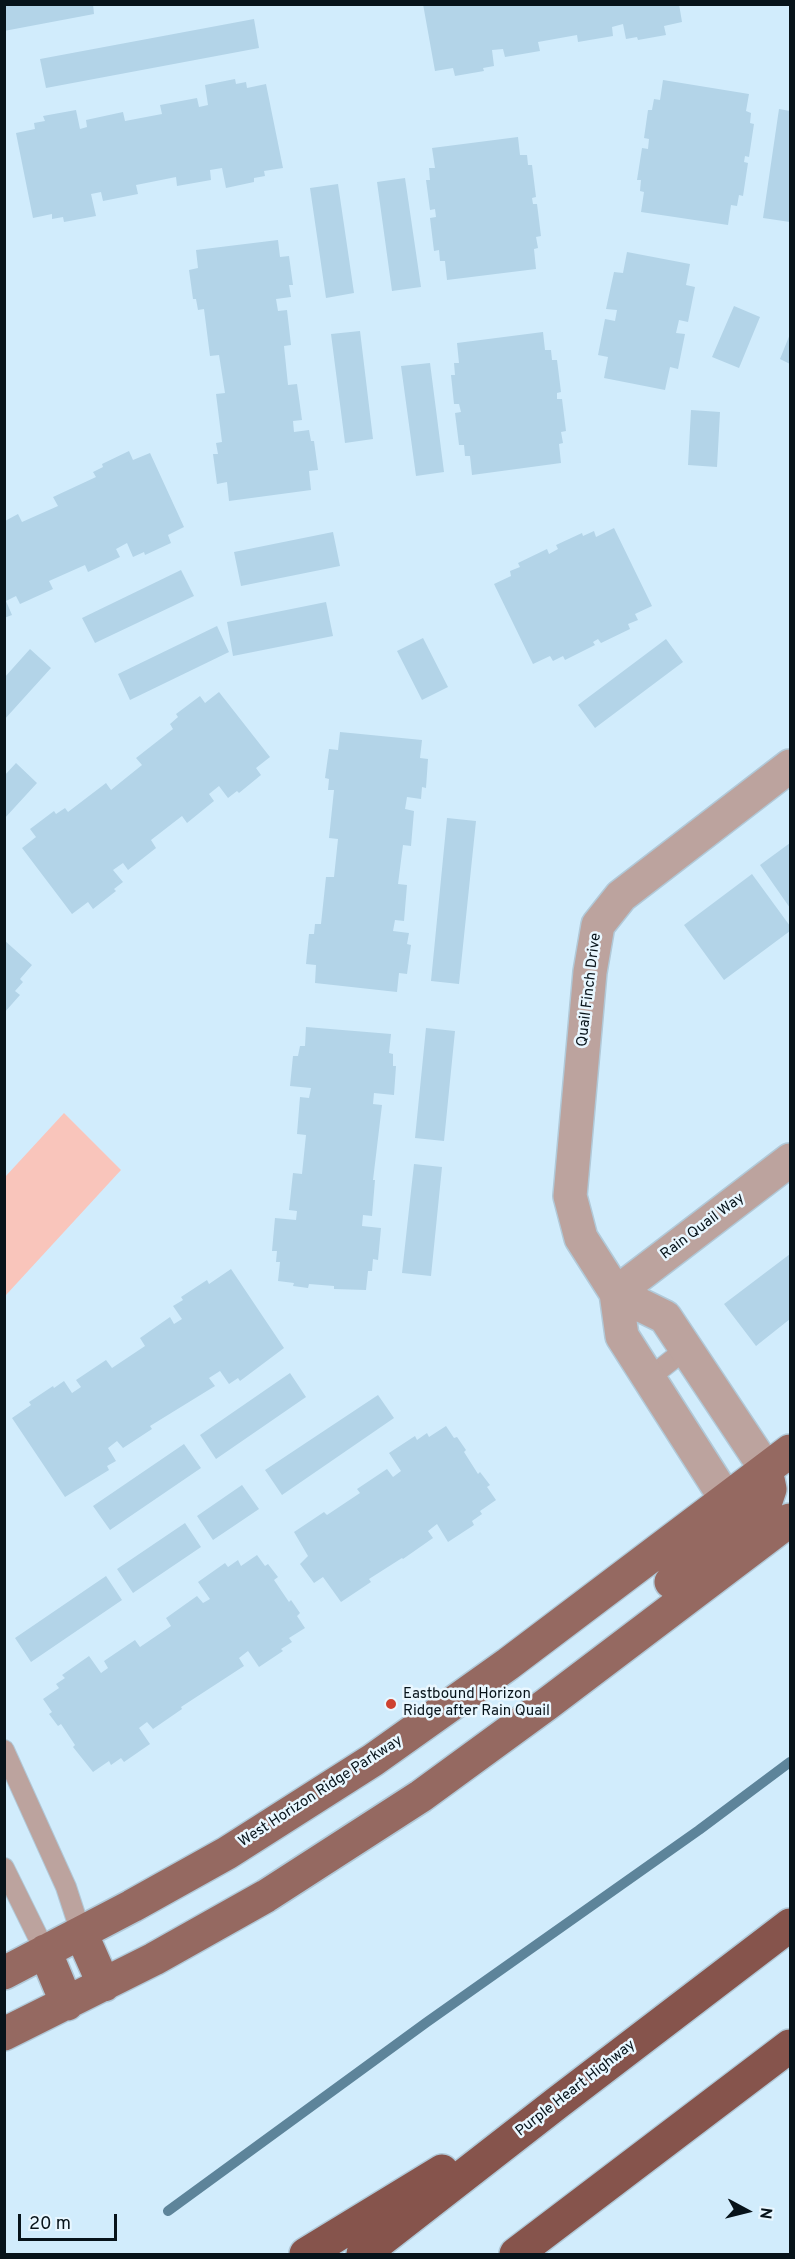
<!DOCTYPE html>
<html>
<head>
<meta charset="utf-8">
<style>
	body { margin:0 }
	#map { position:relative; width:795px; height:2259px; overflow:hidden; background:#d1ecfc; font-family:Overpass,sans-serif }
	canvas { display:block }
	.frame { position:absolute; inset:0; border:6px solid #07131a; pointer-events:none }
	.north { position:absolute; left:717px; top:2181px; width:60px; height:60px; -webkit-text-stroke:4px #e9f7ff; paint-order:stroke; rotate:97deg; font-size:16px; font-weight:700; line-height:24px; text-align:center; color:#07131a }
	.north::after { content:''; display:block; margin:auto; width:21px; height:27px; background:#07131a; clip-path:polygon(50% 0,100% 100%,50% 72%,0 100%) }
	.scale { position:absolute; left:18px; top:2214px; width:99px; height:27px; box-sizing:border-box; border:3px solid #07131a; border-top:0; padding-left:8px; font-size:18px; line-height:21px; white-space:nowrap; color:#07131a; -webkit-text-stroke:4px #e9f7ff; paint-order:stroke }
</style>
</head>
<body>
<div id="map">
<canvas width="795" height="2259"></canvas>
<div class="frame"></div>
<div class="north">N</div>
<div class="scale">20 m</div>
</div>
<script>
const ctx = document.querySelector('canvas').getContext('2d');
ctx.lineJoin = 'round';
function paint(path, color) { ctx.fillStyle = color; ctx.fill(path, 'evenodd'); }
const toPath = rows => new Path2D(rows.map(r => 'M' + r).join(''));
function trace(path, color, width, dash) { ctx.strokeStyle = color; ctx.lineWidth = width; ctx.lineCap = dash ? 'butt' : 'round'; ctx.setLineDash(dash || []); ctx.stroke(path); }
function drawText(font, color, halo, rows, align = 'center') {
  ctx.font = font + ' Overpass,sans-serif'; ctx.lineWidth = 5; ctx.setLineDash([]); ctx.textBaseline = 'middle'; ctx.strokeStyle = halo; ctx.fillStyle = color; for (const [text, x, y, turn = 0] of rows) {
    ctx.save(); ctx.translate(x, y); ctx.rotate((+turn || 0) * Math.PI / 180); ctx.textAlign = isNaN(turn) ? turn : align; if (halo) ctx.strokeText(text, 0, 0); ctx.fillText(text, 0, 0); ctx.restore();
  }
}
paint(toPath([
	[64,1113,121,1170,6,1295,4,1293,5,1177]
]), '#f9c5bb');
trace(toPath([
	[168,2211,427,2022,699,1830,790,1762]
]), '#5d849a', 10);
paint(toPath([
	[4,4,93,4,94,14,4,31],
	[423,4,679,4,682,22,664,26,666,35,638,40,637,37,626,39,623,24,612,27,613,36,578,42,577,35,538,42,540,51,505,57,503,49,492,50,494,66,483,68,484,71,455,76,453,68,435,71],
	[254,19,259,48,46,88,40,59],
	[235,79,236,84,246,82,247,88,266,84,283,168,264,171,265,176,254,178,254,182,226,188,222,168,210,170,211,180,177,186,176,177,136,185,138,194,103,201,101,192,91,194,96,216,64,222,63,217,52,219,52,214,33,218,16,133,35,129,34,123,45,121,43,116,76,110,80,129,87,127,86,120,123,112,125,121,162,114,160,105,197,98,199,107,208,105,205,85],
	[663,80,749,94,746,111,751,113,750,123,754,124,749,157,745,156,744,162,748,163,743,196,739,195,737,206,731,205,728,225,641,212,644,192,640,191,641,180,637,180,642,148,648,149,649,139,644,138,648,110,652,110,654,99,660,100],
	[779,109,790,111,790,222,763,218],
	[518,137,520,155,527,155,528,165,532,165,536,197,532,198,533,204,537,204,541,236,536,237,538,248,534,249,536,269,447,280,445,261,440,261,439,250,434,251,430,218,436,217,435,209,430,210,426,180,430,180,429,168,435,168,432,148],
	[405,178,421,287,392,291,377,182],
	[338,184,354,293,326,298,310,188],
	[278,240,280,257,289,256,293,285,289,285,291,297,276,299,278,311,287,310,291,345,284,346,288,385,297,384,302,420,293,421,294,432,309,430,311,441,314,441,318,470,309,471,311,490,229,501,227,482,217,484,213,454,218,454,216,443,222,442,216,394,225,393,219,355,210,356,204,309,198,310,196,299,193,299,189,270,198,268,196,250],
	[627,252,690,264,686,285,695,287,688,322,679,320,676,333,685,334,678,369,670,367,665,390,604,378,608,357,598,355,605,319,615,321,617,310,606,309,614,272,623,273],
	[734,306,760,317,739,368,712,357],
	[360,331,373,439,345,443,331,334],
	[543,332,545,350,551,350,552,360,557,360,561,392,557,393,557,399,562,399,566,431,561,432,563,443,559,444,561,463,472,475,470,456,465,456,464,445,459,445,455,413,461,412,459,404,454,404,451,375,455,375,454,363,459,363,457,343],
	[790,334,790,364,780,359],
	[430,363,444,472,416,476,401,366],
	[691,410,720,412,717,467,688,465],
	[129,451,133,460,150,453,184,527,168,535,171,543,145,555,144,552,133,557,127,543,116,549,120,557,88,572,85,565,49,581,53,589,20,604,16,596,6,601,12,615,4,618,5,521,18,514,22,522,58,506,53,497,96,477,93,472,103,467,102,464],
	[614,528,652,606,635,614,638,620,628,624,630,629,601,643,598,639,593,642,595,645,565,660,563,656,553,661,550,656,533,664,494,584,511,576,510,571,520,567,518,563,547,549,549,554,558,549,556,545,582,533,583,536,594,531,596,537],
	[333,532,340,566,241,586,234,552],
	[181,570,194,596,95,643,82,618],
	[326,602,333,636,233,656,227,622],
	[217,626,229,652,130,700,118,674],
	[423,638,448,687,422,700,397,651],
	[666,639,683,662,595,728,578,705],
	[30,649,51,668,4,720,4,678],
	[219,692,270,757,256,768,261,775,239,793,237,791,228,798,219,786,209,794,214,801,187,823,182,816,151,840,156,848,128,870,123,863,113,870,123,882,114,889,116,891,93,909,88,902,72,914,22,848,36,837,30,829,54,811,56,814,65,808,68,812,106,783,111,790,142,765,136,758,173,729,170,724,178,717,176,714,200,696,205,703],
	[340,732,422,740,420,758,428,759,426,788,422,787,421,799,407,797,405,809,414,811,411,846,403,845,398,884,407,885,404,921,395,920,393,931,409,933,407,944,411,945,407,974,399,973,397,992,315,983,316,965,306,964,309,934,314,934,315,924,321,924,326,877,334,877,338,839,329,838,334,790,328,790,329,779,325,778,329,749,338,750],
	[16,763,37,783,4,819,4,776],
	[447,818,476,821,459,984,431,981],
	[790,843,790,908,760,865],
	[752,874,790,926,790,931,724,980,684,925],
	[4,940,32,965,20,979,23,982,15,991,20,995,4,1013],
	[306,1027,391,1034,389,1053,393,1054,393,1066,396,1066,394,1095,374,1093,373,1104,382,1105,373,1180,375,1180,372,1216,363,1215,362,1226,381,1228,378,1260,373,1259,372,1271,368,1271,366,1290,334,1289,334,1286,309,1284,308,1288,293,1286,294,1283,278,1281,280,1262,276,1262,277,1251,272,1251,275,1218,296,1220,297,1211,289,1210,293,1173,302,1174,306,1135,297,1134,300,1097,309,1098,311,1088,290,1086,293,1056,298,1056,300,1046,305,1046],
	[426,1028,455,1031,444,1141,415,1138],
	[414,1164,442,1167,431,1276,402,1273],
	[790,1254,790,1319,756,1346,724,1304],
	[231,1269,284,1348,240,1381,238,1378,229,1384,220,1371,209,1378,215,1386,150,1426,152,1429,123,1448,117,1441,108,1448,116,1461,107,1466,109,1470,65,1497,12,1418,31,1405,29,1402,53,1386,54,1388,64,1381,72,1393,81,1387,76,1380,106,1360,112,1368,145,1346,140,1338,170,1317,174,1324,182,1319,173,1306,183,1300,181,1297,207,1280,209,1284],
	[290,1373,306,1397,216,1459,200,1435],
	[378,1395,394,1418,282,1495,265,1470],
	[446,1426,454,1438,457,1437,466,1450,464,1452,478,1474,480,1472,490,1485,487,1487,496,1500,480,1511,482,1514,472,1521,474,1525,448,1542,437,1524,428,1531,433,1538,403,1559,402,1558,369,1579,371,1582,341,1602,323,1577,314,1583,300,1564,308,1556,294,1532,324,1512,327,1515,360,1493,357,1489,387,1469,393,1477,401,1471,389,1453,415,1436,417,1440,427,1433,429,1437],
	[184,1444,201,1468,110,1530,93,1506],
	[242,1485,259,1509,213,1540,197,1516],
	[185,1523,201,1547,133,1593,117,1569],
	[257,1555,265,1566,268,1564,278,1577,274,1580,289,1602,291,1600,300,1613,297,1616,305,1628,289,1638,292,1642,281,1649,283,1651,259,1667,248,1651,239,1658,244,1666,181,1707,182,1709,153,1729,147,1722,139,1728,150,1744,124,1762,121,1758,111,1765,109,1761,93,1772,73,1747,75,1745,61,1724,58,1726,49,1714,52,1712,43,1699,59,1688,56,1684,65,1678,62,1675,89,1656,101,1673,108,1668,104,1661,135,1640,140,1647,171,1626,166,1618,197,1596,203,1603,210,1599,198,1582,225,1563,228,1567,238,1560,241,1566],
	[106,1576,122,1600,31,1662,15,1638]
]), '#b3d4e8');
const service = toPath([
	[649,1378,686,1349],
	[4,1750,66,1887,81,1933],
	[4,1868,45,1951]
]);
const minor = toPath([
	[616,1293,665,1317,766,1469],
	[616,1293,790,1160],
	[726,1499,622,1336,616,1293,581,1238,570,1196,590,972,598,925,621,896,790,766]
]);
const primary = toPath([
	[671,1582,756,1516,765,1504,770,1489,766,1469],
	[81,1933,104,1985],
	[45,1951,67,2004],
	[4,1973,132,1906,227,1853,373,1760,508,1664,790,1451],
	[4,2034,154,1959,266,1896,421,1796,547,1704,790,1520]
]);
const motorway = toPath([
	[306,2254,442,2171],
	[363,2254,557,2103,790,1925],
	[516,2254,790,2046]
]);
trace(service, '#b1c9d8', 22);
trace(minor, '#b1c9d8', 36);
trace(primary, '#b1c9d8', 36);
trace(motorway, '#b1c9d8', 36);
trace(service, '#bca39e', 20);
trace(minor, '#bca39e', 33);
trace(primary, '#956961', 33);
trace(motorway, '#86544c', 33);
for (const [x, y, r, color] of [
	[391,1704,6,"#ce4230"]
]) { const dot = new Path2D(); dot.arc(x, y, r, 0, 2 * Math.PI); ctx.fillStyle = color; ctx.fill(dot); trace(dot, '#e9f7ff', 2); }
drawText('15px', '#07131a', '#e9f7ff', [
	["Quail Finch Drive",590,990,-83],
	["Rain Quail Way",703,1227,-37],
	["West Horizon Ridge Parkway",321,1792,-33],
	["Purple Heart Highway",576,2089,-38]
]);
drawText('15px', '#07131a', '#e9f7ff', [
	["Eastbound Horizon",403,1695],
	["Ridge after Rain Quail",403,1712]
], 'left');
</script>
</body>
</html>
